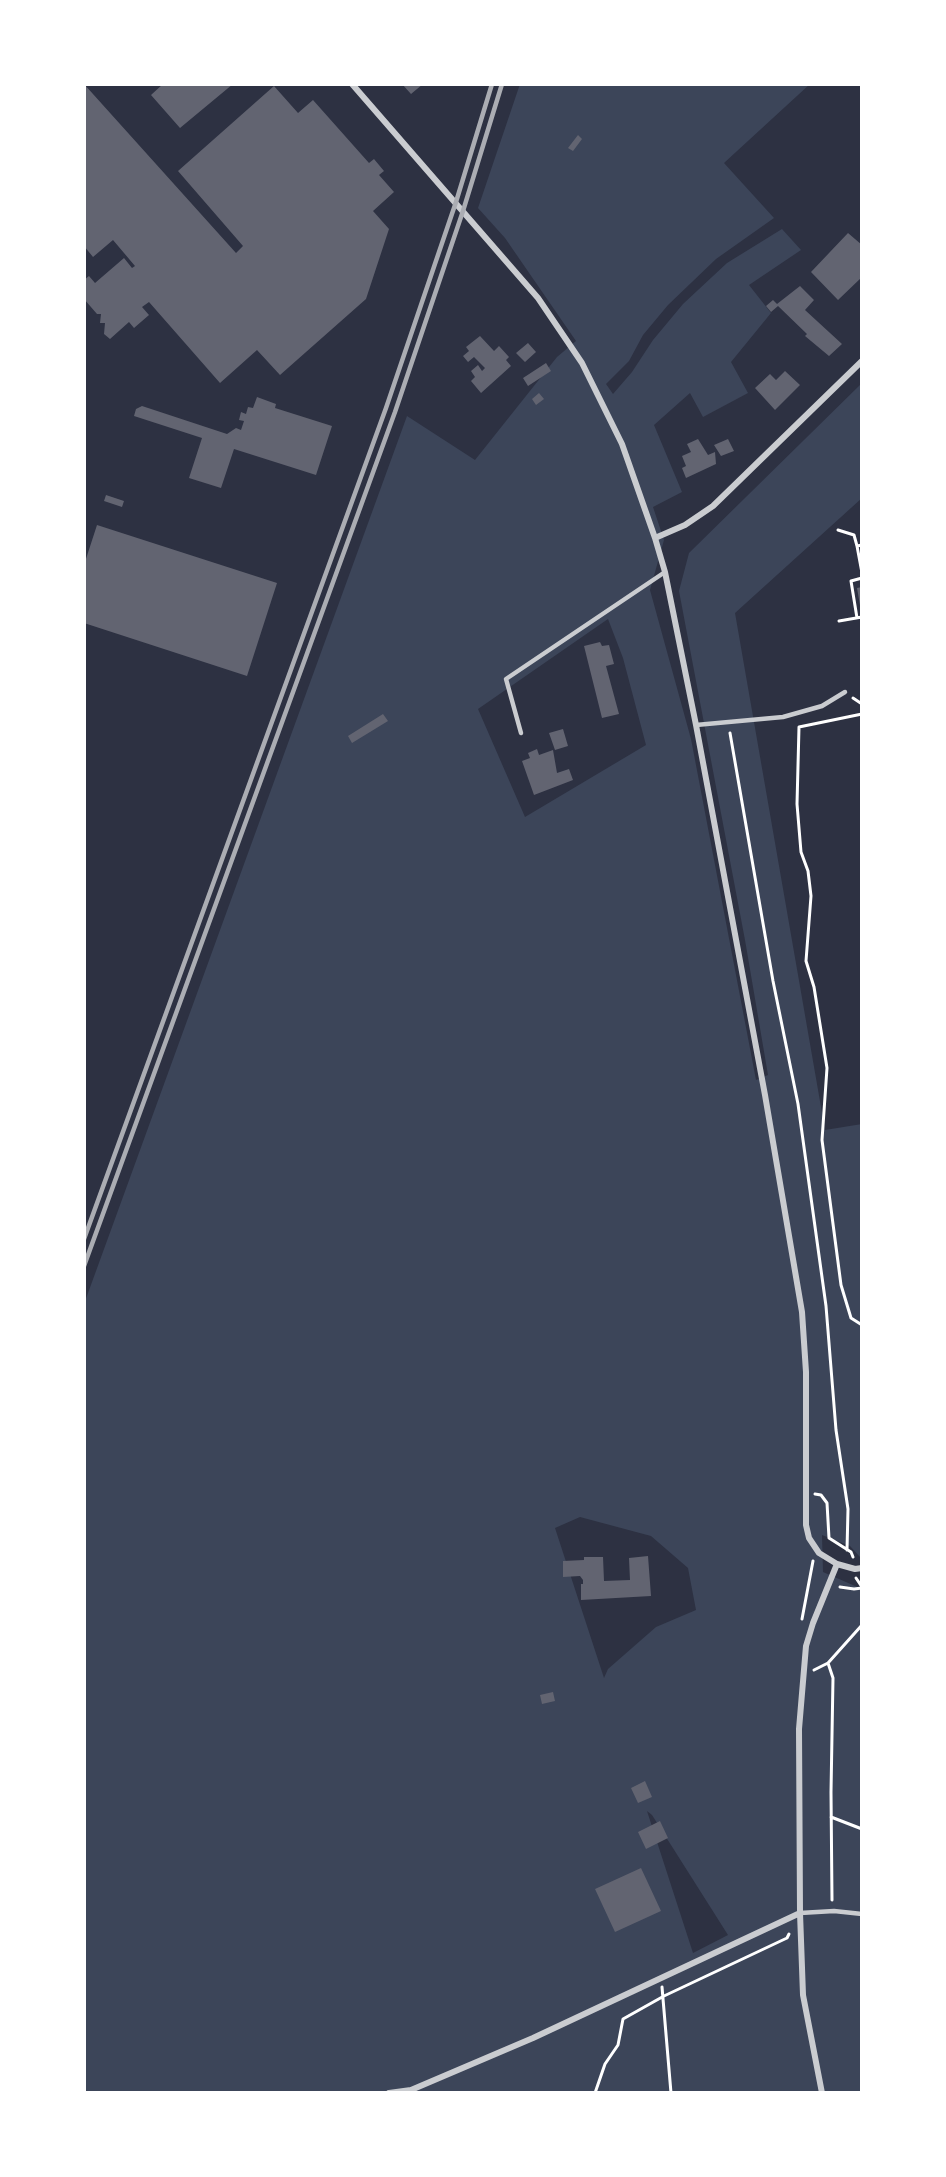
<!DOCTYPE html>
<html>
<head>
<meta charset="utf-8">
<style>
	body { margin:0 }
	#map { position:relative; width:946px; height:2177px; overflow:hidden; background:#2d3142; font-family:Ubuntu,sans-serif }
	canvas { display:block }
	.frame { position:absolute; inset:0; border:86px solid #fff; pointer-events:none }
</style>
</head>
<body>
<div id="map">
<canvas width="946" height="2177"></canvas>
<div class="frame"></div>
</div>
<script>
const ctx = document.querySelector('canvas').getContext('2d');
ctx.lineJoin = 'round';
function paint(path, color) { ctx.fillStyle = color; ctx.fill(path, 'evenodd'); }
const toPath = rows => new Path2D(rows.map(r => 'M' + r).join(''));
function trace(path, color, width, dash) { ctx.strokeStyle = color; ctx.lineWidth = width; ctx.lineCap = dash ? 'butt' : 'round'; ctx.setLineDash(dash || []); ctx.stroke(path); }
paint(toPath([
	[520,84,810,84,724,163,774,218,716,259,668,305,643,335,629,361,606,384,613,394,632,372,653,340,683,304,727,263,782,229,801,250,749,285,771,313,731,362,748,393,703,417,690,393,654,425,682,492,653,507,664,540,650,590,691,739,756,1080,768,1075,745,940,679,591,689,553,862,383,862,498,735,613,825,1130,862,1124,862,1556,860,1557,850,1546,822,1535,823,1572,862,1589,862,2093,84,2093,84,1304,407,416,475,460,557,357,576,341,505,238,478,208],
	[608,619,623,658,646,745,525,817,478,709],
	[580,1517,651,1536,688,1568,696,1610,656,1627,608,1669,604,1678,555,1528],
	[647,1811,652,1815,728,1935,693,1953]
]), '#3c4559');
paint(toPath([
	[84,84,236,253,243,246,178,171,274,86,298,113,313,100,369,163,374,159,384,171,379,175,394,192,373,211,389,229,366,299,280,375,257,350,220,383,149,302,142,307,149,315,134,328,129,322,110,339,104,334,105,323,100,323,101,314,97,314,84,299,84,280,89,276,95,283,124,258,132,268,135,266,113,240,93,257,84,246],
	[163,84,233,84,180,128,151,95],
	[402,84,423,84,411,94],
	[578,135,582,139,573,151,568,148],
	[848,233,862,245,862,277,838,300,811,272],
	[800,286,814,300,805,310,842,344,829,356,805,336,807,334,778,306,771,312,766,306,773,300,777,304],
	[480,336,494,351,499,346,509,357,506,360,511,366,481,393,471,381,475,377,471,371,478,365,482,371,485,368,474,357,468,362,463,356,469,351,466,347],
	[528,343,536,352,525,362,516,353],
	[546,363,551,371,528,386,523,378],
	[785,371,800,385,775,410,755,388,770,374,776,380],
	[539,393,544,399,536,405,532,399],
	[257,397,276,404,275,408,332,426,316,475,234,449,221,488,189,478,202,438,134,416,136,409,142,406,227,434,236,428,241,430,244,421,239,420,241,412,246,414,248,407,253,408],
	[698,439,708,455,715,452,716,464,686,478,682,468,686,466,682,456,691,452,687,444],
	[728,439,734,451,721,456,714,445],
	[106,495,124,501,122,507,104,501],
	[97,525,277,583,247,676,84,623,84,565],
	[862,587,862,611,861,611,857,588],
	[600,642,602,646,609,645,614,664,606,666,619,714,602,718,584,646],
	[383,714,388,721,352,743,348,736],
	[563,729,568,746,555,750,549,733],
	[537,749,539,755,553,750,557,773,569,769,573,780,534,795,522,761,530,758,528,753],
	[648,1556,651,1596,581,1600,581,1584,583,1584,583,1580,580,1576,563,1577,563,1561,584,1560,584,1557,603,1557,604,1581,630,1580,629,1558],
	[553,1692,555,1701,542,1704,540,1695],
	[645,1781,652,1797,638,1803,631,1788],
	[660,1821,668,1838,646,1849,638,1832],
	[641,1868,661,1911,615,1932,595,1889]
]), '#626471');
trace(toPath([
	[838,530,854,535,857,546],
	[862,545,857,546,862,573],
	[857,618,851,581,862,578],
	[839,621,862,617],
	[853,698,862,704],
	[862,714,799,727,797,804,801,852,808,871,811,896,806,961,814,987,827,1068,822,1140,841,1285,851,1318,862,1325],
	[730,733,773,981,798,1104,826,1306,836,1430,848,1509,847,1550],
	[815,1494,821,1495,827,1503,829,1538,851,1552,853,1557],
	[856,1578,862,1587],
	[840,1587,854,1589,862,1588],
	[802,1619,813,1561],
	[828,1663,833,1678,831,1792,832,1900],
	[814,1670,828,1663,862,1625],
	[831,1817,862,1829],
	[662,1987,671,2093],
	[595,2093,605,2064,618,2045,623,2019,664,1996,787,1938,789,1934]
]), '#fff', 3);
trace(toPath([
	[696,725,783,717,822,706,845,692],
	[521,733,506,679,665,572],
	[800,1913,834,1911,862,1914]
]), '#caccd0', 4.5);
trace(toPath([
	[352,84,538,298,582,363,622,444,655,538,665,572,696,725,765,1095,802,1312,806,1372,806,1525,809,1538,819,1553,837,1564,855,1569,862,1568],
	[655,538,685,525,713,506,862,361],
	[389,2093,411,2090,533,2038,800,1913],
	[822,2093,803,1995,800,1913,799,1729,806,1646,813,1623,837,1564]
]), '#caccd0', 6);
trace(toPath([
	[84,1239,386,408,456,202,492,84],
	[84,1266,395,412,463,211,502,84]
]), '#abadb3', 4.5);
</script>
</body>
</html>
